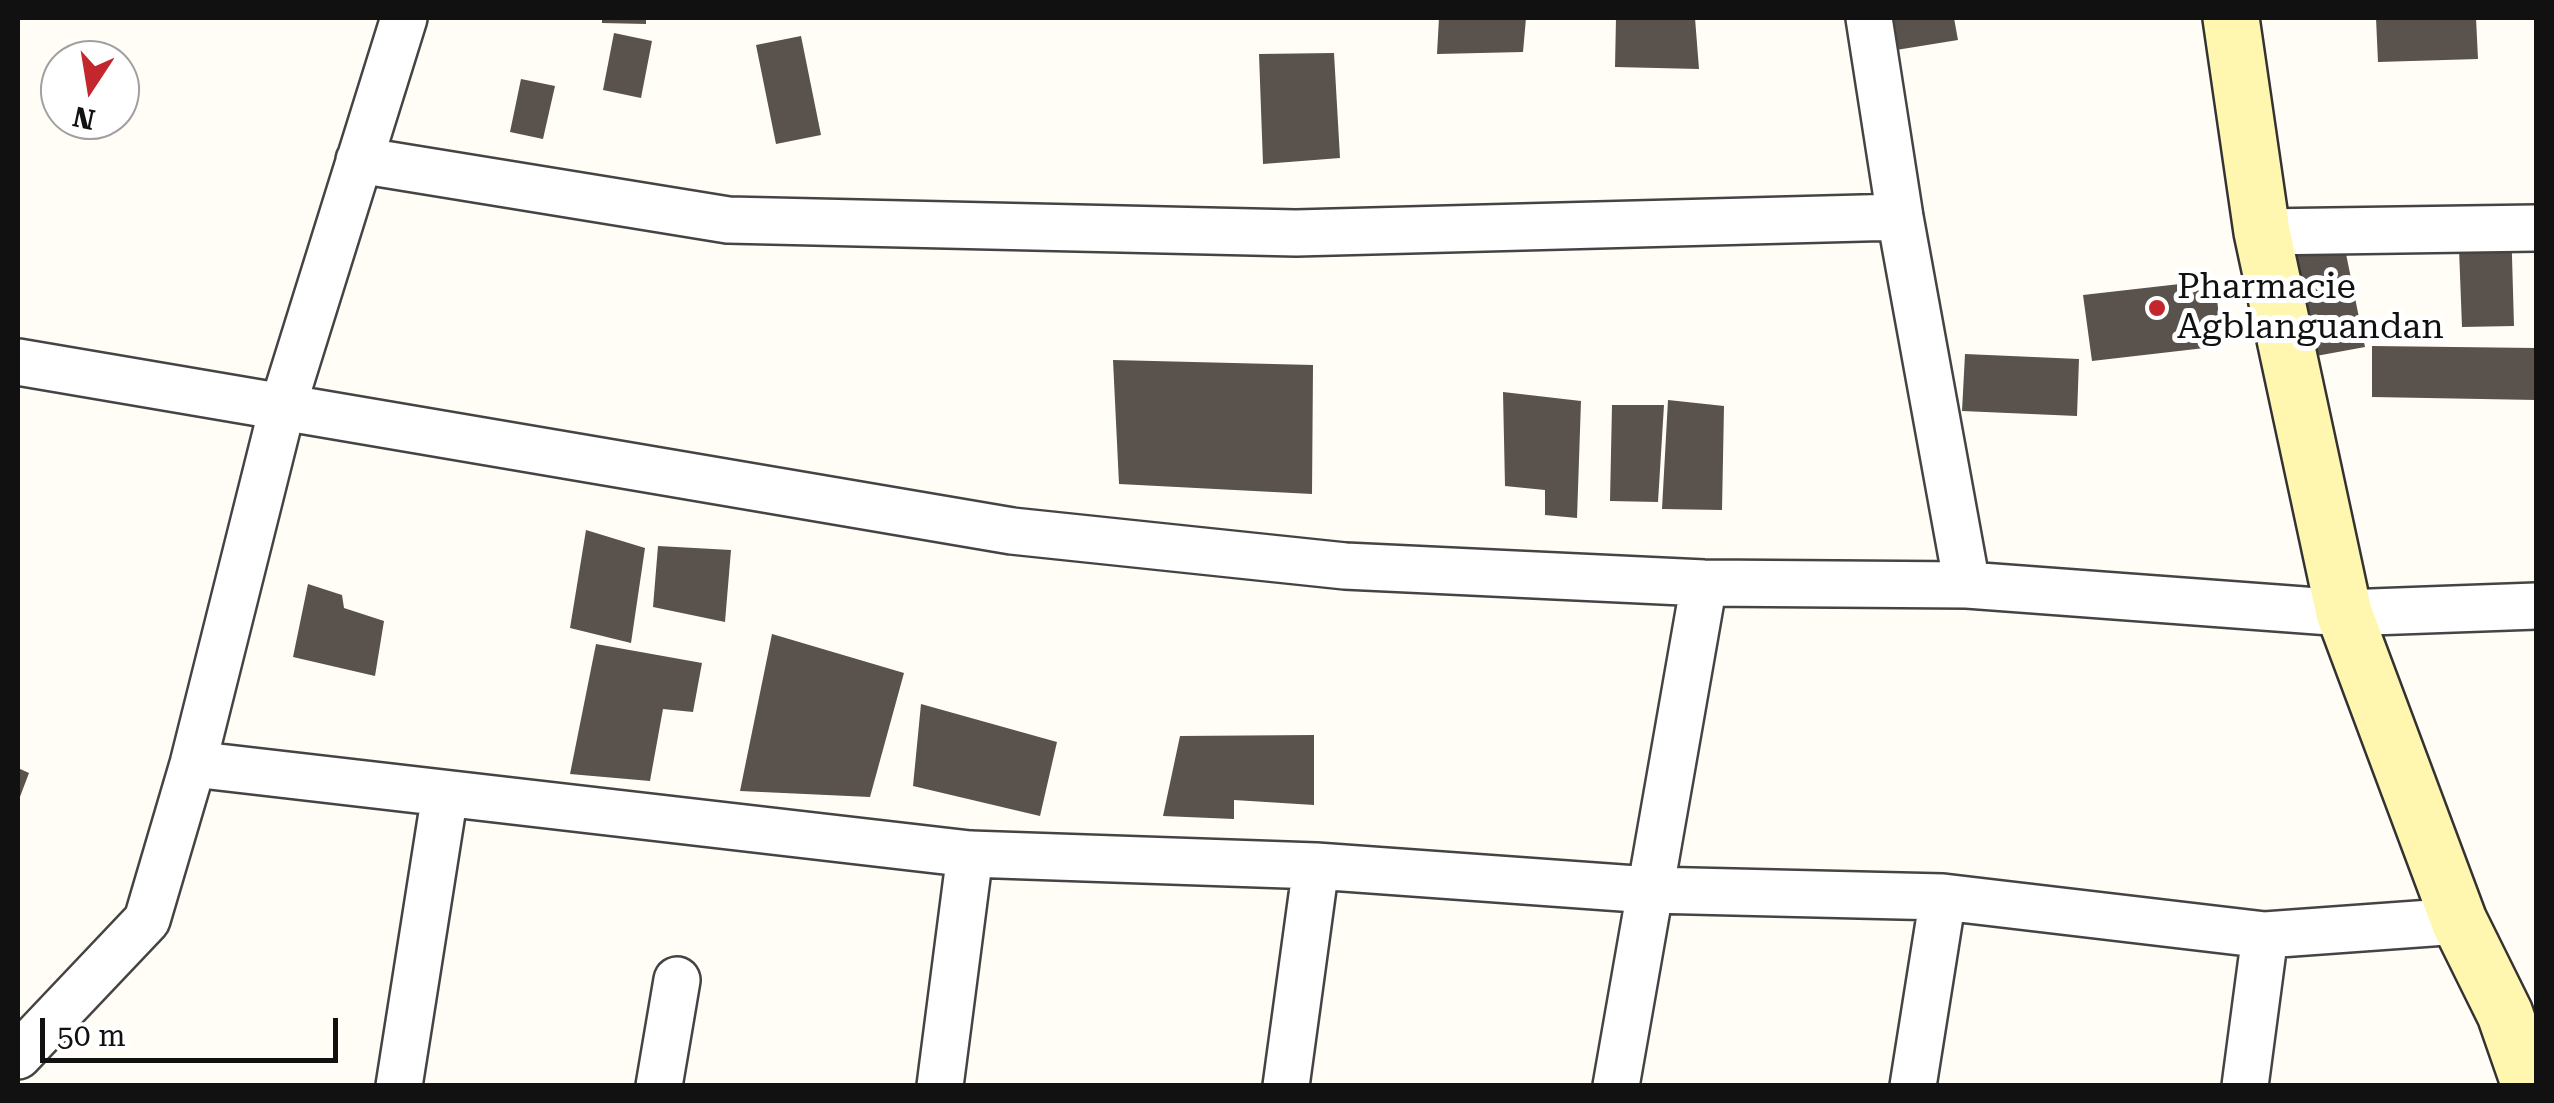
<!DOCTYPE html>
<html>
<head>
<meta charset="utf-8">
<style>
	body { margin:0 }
	#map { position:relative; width:2554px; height:1103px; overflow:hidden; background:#fffdf5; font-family:"Roboto Serif",serif }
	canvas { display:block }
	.frame { position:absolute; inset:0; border:20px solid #111; pointer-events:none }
	.north { position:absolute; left:40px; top:40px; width:100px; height:100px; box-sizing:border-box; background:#fff; border:2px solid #a0a0a0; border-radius:50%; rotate:192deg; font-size:28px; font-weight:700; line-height:40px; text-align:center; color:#111 }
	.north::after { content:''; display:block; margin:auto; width:35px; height:45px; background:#c4262e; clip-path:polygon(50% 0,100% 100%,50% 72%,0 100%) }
	.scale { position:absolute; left:40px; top:1018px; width:298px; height:45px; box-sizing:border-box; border:5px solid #111; border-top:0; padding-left:12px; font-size:30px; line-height:35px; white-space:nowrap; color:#111; -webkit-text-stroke:8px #fff; paint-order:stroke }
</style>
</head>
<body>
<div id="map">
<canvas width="2554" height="1103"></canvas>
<div class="frame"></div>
<div class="north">N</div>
<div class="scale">50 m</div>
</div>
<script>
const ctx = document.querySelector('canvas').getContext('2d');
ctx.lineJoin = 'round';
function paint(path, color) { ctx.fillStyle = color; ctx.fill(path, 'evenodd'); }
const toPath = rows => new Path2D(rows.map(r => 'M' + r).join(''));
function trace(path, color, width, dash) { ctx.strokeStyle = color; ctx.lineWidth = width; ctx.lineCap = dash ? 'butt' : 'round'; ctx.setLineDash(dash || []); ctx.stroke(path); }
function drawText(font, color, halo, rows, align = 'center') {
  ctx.font = font + ' "Roboto Serif",serif'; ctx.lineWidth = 10; ctx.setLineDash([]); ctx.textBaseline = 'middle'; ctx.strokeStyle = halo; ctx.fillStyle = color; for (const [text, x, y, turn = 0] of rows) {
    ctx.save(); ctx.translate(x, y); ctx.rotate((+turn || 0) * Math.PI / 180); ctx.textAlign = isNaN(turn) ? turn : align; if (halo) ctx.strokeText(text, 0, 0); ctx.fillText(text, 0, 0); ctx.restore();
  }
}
paint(toPath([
	[602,18,646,18,646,24,602,23],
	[1439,18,1526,18,1523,52,1437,54],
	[1616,18,1695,18,1699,69,1615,67],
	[1884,18,1954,18,1958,40,1890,51],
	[2376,18,2476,18,2478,59,2378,62],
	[614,33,652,41,641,98,603,90],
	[801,36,821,135,776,144,756,45],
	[1334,53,1340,158,1263,164,1259,54],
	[521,79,555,86,543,139,510,132],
	[2511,222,2514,326,2462,327,2458,223],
	[2344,244,2365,347,2316,356,2295,254],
	[2215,280,2222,346,2092,361,2083,295],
	[2372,346,2536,348,2536,400,2372,397],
	[1965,354,2079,359,2077,416,1962,411],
	[1113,360,1313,365,1312,494,1119,484],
	[1503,392,1581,401,1577,518,1545,515,1545,490,1505,486],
	[1668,400,1724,406,1722,510,1662,509],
	[1612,405,1664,405,1658,502,1610,501],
	[586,530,645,548,631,643,570,628],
	[658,546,731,550,725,622,653,607],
	[308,584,342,595,344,608,384,621,375,676,293,657],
	[772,634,904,673,870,797,740,791],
	[596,644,702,663,693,712,663,709,650,781,570,774],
	[921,704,1057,742,1040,816,913,786],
	[1314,735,1314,805,1234,800,1234,819,1163,816,1180,736],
	[18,768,29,773,18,802]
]), '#5a524d');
const street = toPath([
	[1869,18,1900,217,1967,585],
	[359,160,728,220,1296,233,1900,217],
	[2262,232,2536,228],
	[18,362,1012,531,1345,566,1704,583,1967,585,2344,613,2536,606],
	[193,764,970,854,1316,866,1650,890,1943,897,2265,935,2459,921],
	[18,1056,147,920,193,764,282,409,404,18],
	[399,1086,445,794],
	[659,1086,677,980],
	[940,1086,970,854],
	[1286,1086,1316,866],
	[1616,1086,1704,583],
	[1913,1086,1943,897],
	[2245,1086,2265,935]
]);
const secondary = toPath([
	[2231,18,2262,232,2344,613,2459,921,2505,1014,2530,1086]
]);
trace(street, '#444', 50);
trace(secondary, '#333', 60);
trace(street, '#fff', 45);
trace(secondary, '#fff6b0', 55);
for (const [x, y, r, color] of [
	[2157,308,10,"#c4262e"]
]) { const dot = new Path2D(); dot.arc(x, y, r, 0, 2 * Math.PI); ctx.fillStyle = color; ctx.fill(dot); trace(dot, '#fff', 4); }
drawText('35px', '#111', '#fff', [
	["Pharmacie",2177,288],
	["Agblanguandan",2177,328]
], 'left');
</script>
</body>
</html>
